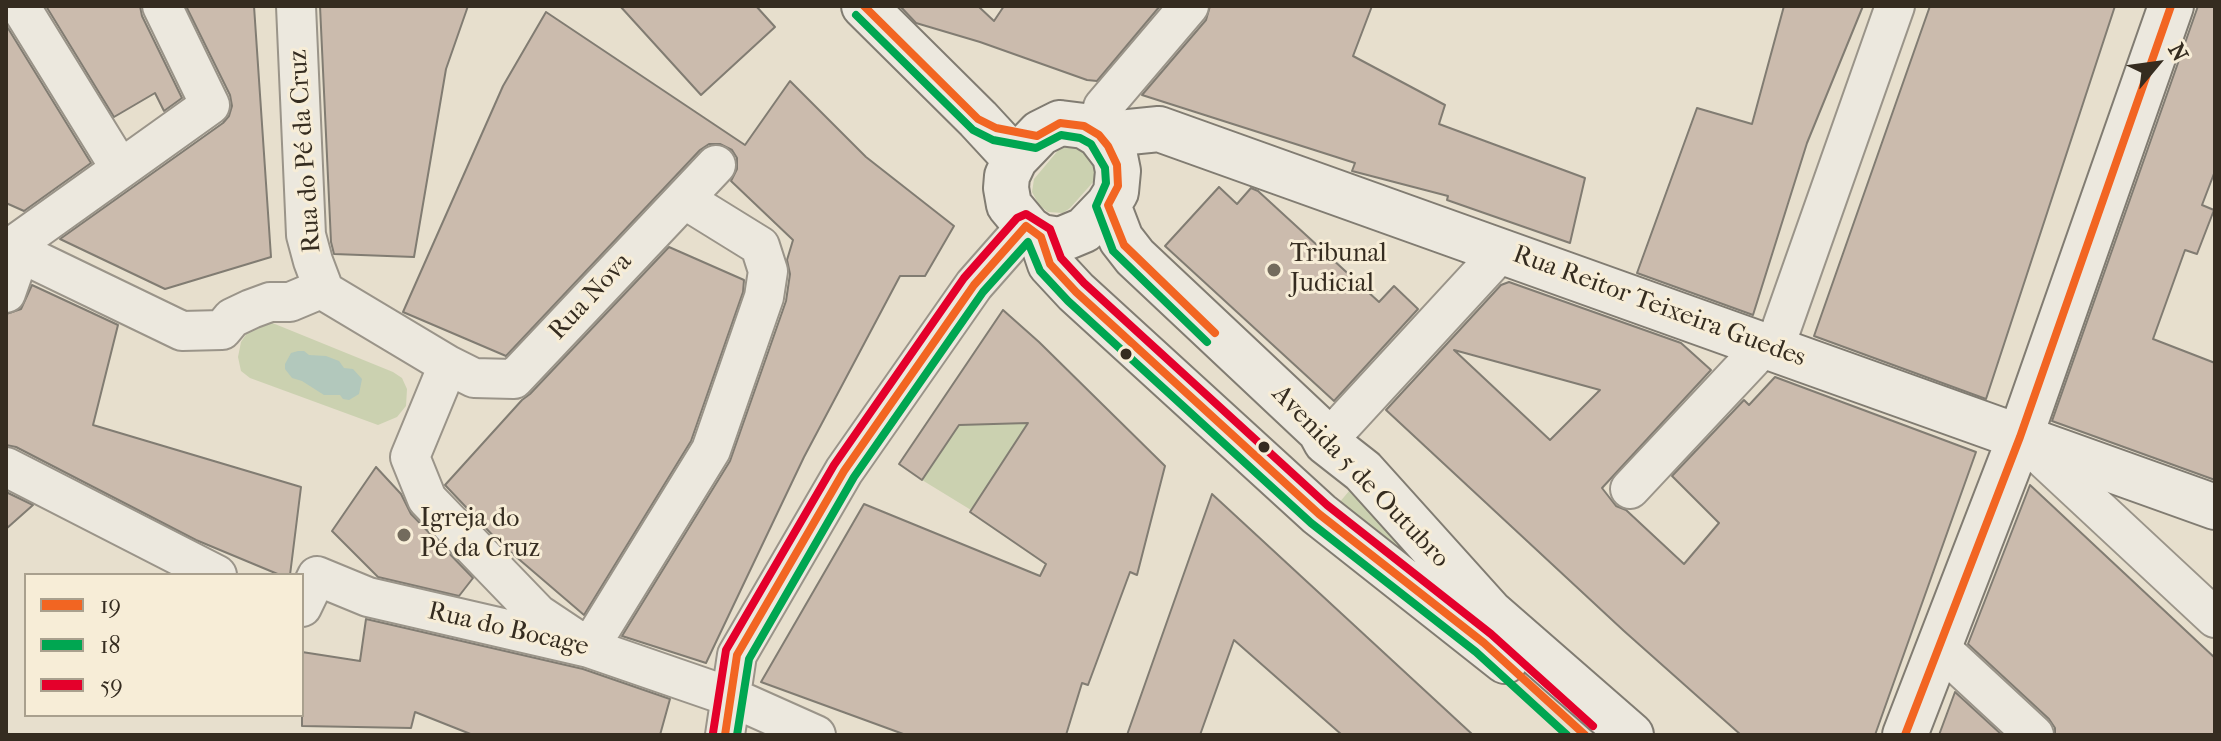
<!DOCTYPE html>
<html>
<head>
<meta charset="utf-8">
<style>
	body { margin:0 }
	#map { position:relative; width:2221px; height:741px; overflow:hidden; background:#e7dfcd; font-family:"IM FELL French Canon",serif }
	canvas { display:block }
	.frame { position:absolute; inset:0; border:8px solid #352c20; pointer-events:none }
	.legend { position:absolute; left:24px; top:573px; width:280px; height:144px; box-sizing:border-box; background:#f7edd7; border:2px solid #a9a08e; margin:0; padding:10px 14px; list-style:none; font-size:24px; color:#352c20 }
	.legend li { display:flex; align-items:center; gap:16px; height:40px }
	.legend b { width:40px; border:2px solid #a9a08e }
	.north { position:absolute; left:2117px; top:24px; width:80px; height:80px; -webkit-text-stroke:6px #f7edd7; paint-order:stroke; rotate:61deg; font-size:22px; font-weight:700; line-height:32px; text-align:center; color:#352c20 }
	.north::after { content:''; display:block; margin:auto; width:28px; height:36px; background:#352c20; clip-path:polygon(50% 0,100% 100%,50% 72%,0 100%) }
</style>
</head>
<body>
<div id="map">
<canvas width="2221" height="741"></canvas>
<div class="frame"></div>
<ul class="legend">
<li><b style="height:10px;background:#f26522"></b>19</li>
<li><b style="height:10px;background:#00a651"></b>18</li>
<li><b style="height:10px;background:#e4002b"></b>59</li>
</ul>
<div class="north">N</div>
</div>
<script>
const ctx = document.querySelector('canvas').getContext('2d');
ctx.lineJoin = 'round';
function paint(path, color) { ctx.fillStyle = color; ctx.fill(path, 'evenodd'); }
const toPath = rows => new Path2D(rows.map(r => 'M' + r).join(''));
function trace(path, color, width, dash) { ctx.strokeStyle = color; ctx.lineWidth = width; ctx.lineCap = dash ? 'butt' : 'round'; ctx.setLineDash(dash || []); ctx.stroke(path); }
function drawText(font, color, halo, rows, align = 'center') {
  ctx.font = font + ' "IM FELL French Canon",serif'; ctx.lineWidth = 6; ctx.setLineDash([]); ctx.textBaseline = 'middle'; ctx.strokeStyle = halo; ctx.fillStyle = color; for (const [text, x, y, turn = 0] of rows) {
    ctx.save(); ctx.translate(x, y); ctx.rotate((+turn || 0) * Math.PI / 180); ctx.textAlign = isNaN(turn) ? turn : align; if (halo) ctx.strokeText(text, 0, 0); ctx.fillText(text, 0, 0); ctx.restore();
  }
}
paint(toPath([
	[1080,145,1098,166,1095,180,1070,208,1063,213,1048,212,1039,205,1032,192,1034,179,1061,147],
	[270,322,393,372,402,378,407,389,406,406,397,417,378,425,250,378,241,371,238,357,241,342,247,333,259,325],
	[1064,368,971,510,922,480,959,425,983,424],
	[1355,484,1478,618,1333,510]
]), '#cbd1b0');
paint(toPath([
	[298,351,304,351,309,355,326,356,339,361,344,368,353,369,362,379,359,394,349,400,343,399,340,395,324,395,302,381,292,378,285,369,285,364,291,353]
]), '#b2c8bc');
const building = toPath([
	[46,6,140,6,142,16,182,98,164,111,155,93,114,117,46,6],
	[186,6,254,6,271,257,165,289,60,239,223,123,229,116,232,106,230,95,186,6],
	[320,6,468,6,446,69,414,257,334,254,331,242,320,6],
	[620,6,756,6,775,27,701,95,620,6],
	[900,6,978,6,994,21,1004,6,1160,6,1097,81,1087,80,980,42,916,23,900,6],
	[1210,6,1372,6,1353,56,1445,105,1439,124,1585,178,1570,243,1447,200,1448,196,1352,171,1355,163,1142,95,1206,20,1210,6],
	[1784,6,1863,6,1807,143,1753,315,1637,273,1697,108,1752,124,1784,6],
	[1930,6,2115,6,1986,399,1814,336,1930,6],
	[2198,6,2215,6,2215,171,2202,205,2214,210,2197,254,2185,250,2153,339,2215,363,2215,480,2052,421,2198,6],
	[546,12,745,145,790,81,866,157,954,226,925,276,900,276,804,457,706,663,622,636,730,461,786,301,790,274,787,260,793,240,731,181,737,169,737,158,732,150,720,144,709,144,700,150,506,356,403,312,503,86,546,12],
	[6,25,91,163,24,211,6,203,6,25],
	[1219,187,1237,204,1251,188,1258,191,1379,302,1394,286,1418,309,1334,401,1165,246,1219,187],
	[669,247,744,280,743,292,691,441,584,615,500,543,445,485,522,400,530,394,669,247],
	[1509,282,1681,343,1711,370,1602,488,1616,506,1626,510,1684,564,1719,523,1672,476,1744,400,1749,405,1775,377,1976,452,1875,735,1741,735,1624,631,1386,410,1501,285,1509,282],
	[1454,350,1600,390,1550,440,1454,350],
	[32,285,118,325,93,425,301,487,290,575,280,575,196,540,16,447,6,445,6,314,21,309,32,285],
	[1003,310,1039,342,1165,466,1137,575,1130,572,1088,685,1082,683,1066,735,906,735,761,682,864,504,1040,576,1046,564,970,512,1028,423,959,425,922,480,899,464,1003,310],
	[376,467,401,494,411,514,473,578,459,596,378,577,332,531,376,467],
	[2030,485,2215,658,2215,735,2055,735,2055,728,2049,719,1968,644,2030,485],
	[6,492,33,505,6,529,6,492],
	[1212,494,1473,735,1342,735,1234,640,1200,735,1127,735,1212,494],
	[366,619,583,669,670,699,660,735,473,735,415,712,411,728,302,726,302,652,360,661,366,619],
	[1955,692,2002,735,1939,735,1955,692]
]);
paint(building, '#cbbbad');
trace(building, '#817c72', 2);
const street = toPath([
	[20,6,120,168],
	[296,6,306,235,313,261,324,290,321,289],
	[1099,135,1099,121,1103,107,1189,6],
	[6,246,182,331,222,330,232,318,251,309,270,302,290,302,321,289,448,365,410,457,427,499,538,614,589,648,711,450,764,297,768,271,760,246,684,199],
	[10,248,210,105,162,6],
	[6,293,20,253],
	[1774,349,1895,6],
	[448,365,474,378,514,379,716,165],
	[2025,441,2215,618],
	[1326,442,1502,251],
	[6,467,217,575],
	[1630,489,1765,345],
	[302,607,317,576,368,597,589,648,731,697,816,735],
	[1939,647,2034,735],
	[725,735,737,655,844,471,974,285,1026,226]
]);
const secondary = toPath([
	[864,6,978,119,1015,159],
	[1060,123,1084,126,1099,135,1115,156,1118,171,1116,192,1108,205,1084,230,1060,240,1041,237,1029,229,1009,205,1006,188,1007,176,1015,159,1040,133,1060,123],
	[1099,135,1159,129,2215,507],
	[1108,205,1121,239,1135,257,1320,431,1326,442,1363,471,1490,612,1631,735],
	[1041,237,1050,264,1076,292,1319,514,1505,661],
	[1905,735,2020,437,2171,6]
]);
trace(street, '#9a9489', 42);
trace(secondary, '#817c72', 48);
trace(street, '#ece8de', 38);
trace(secondary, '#ece8de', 44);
trace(toPath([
	[864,6,978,119,996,128,1037,136,1060,123,1084,126,1099,135,1108,146,1117,165,1118,186,1108,205,1124,245,1215,333],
	[725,735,737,655,844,471,974,285,1026,226,1041,237,1050,264,1076,292,1319,514,1484,643,1585,735],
	[1905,735,2020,437,2171,6]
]), '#f26522', 8);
trace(toPath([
	[856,15,973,130,993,140,1036,148,1061,135,1080,138,1091,144,1105,168,1106,183,1096,206,1113,251,1207,342],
	[737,735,749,659,854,477,983,292,1028,242,1040,271,1068,301,1311,523,1476,652,1567,735]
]), '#00a651', 8);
trace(toPath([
	[713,733,726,650,834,465,964,278,1017,218,1026,214,1050,229,1061,258,1084,283,1327,505,1491,634,1593,726]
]), '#e4002b', 8);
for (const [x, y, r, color] of [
	[1274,270,8,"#736b5d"],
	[1126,354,7,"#352c20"],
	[1264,447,7,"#352c20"],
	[404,535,8,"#736b5d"]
]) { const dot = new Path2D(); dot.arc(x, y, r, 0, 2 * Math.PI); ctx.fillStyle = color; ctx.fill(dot); trace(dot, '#f7edd7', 3); }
drawText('26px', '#352c20', '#f7edd7', [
	["Rua do Pé da Cruz",306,151,-94],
	["Rua Nova",591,297,-47],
	["Rua Reitor Teixeira Guedes",1659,307,20],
	["Avenida 5 de Outubro",1360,477,46],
	["Rua do Bocage",508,630,13]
]);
drawText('26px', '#352c20', '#f7edd7', [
	["Tribunal",1290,255],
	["Judicial",1290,285],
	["Igreja do",420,520],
	["Pé da Cruz",420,550]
], 'left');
</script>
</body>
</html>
